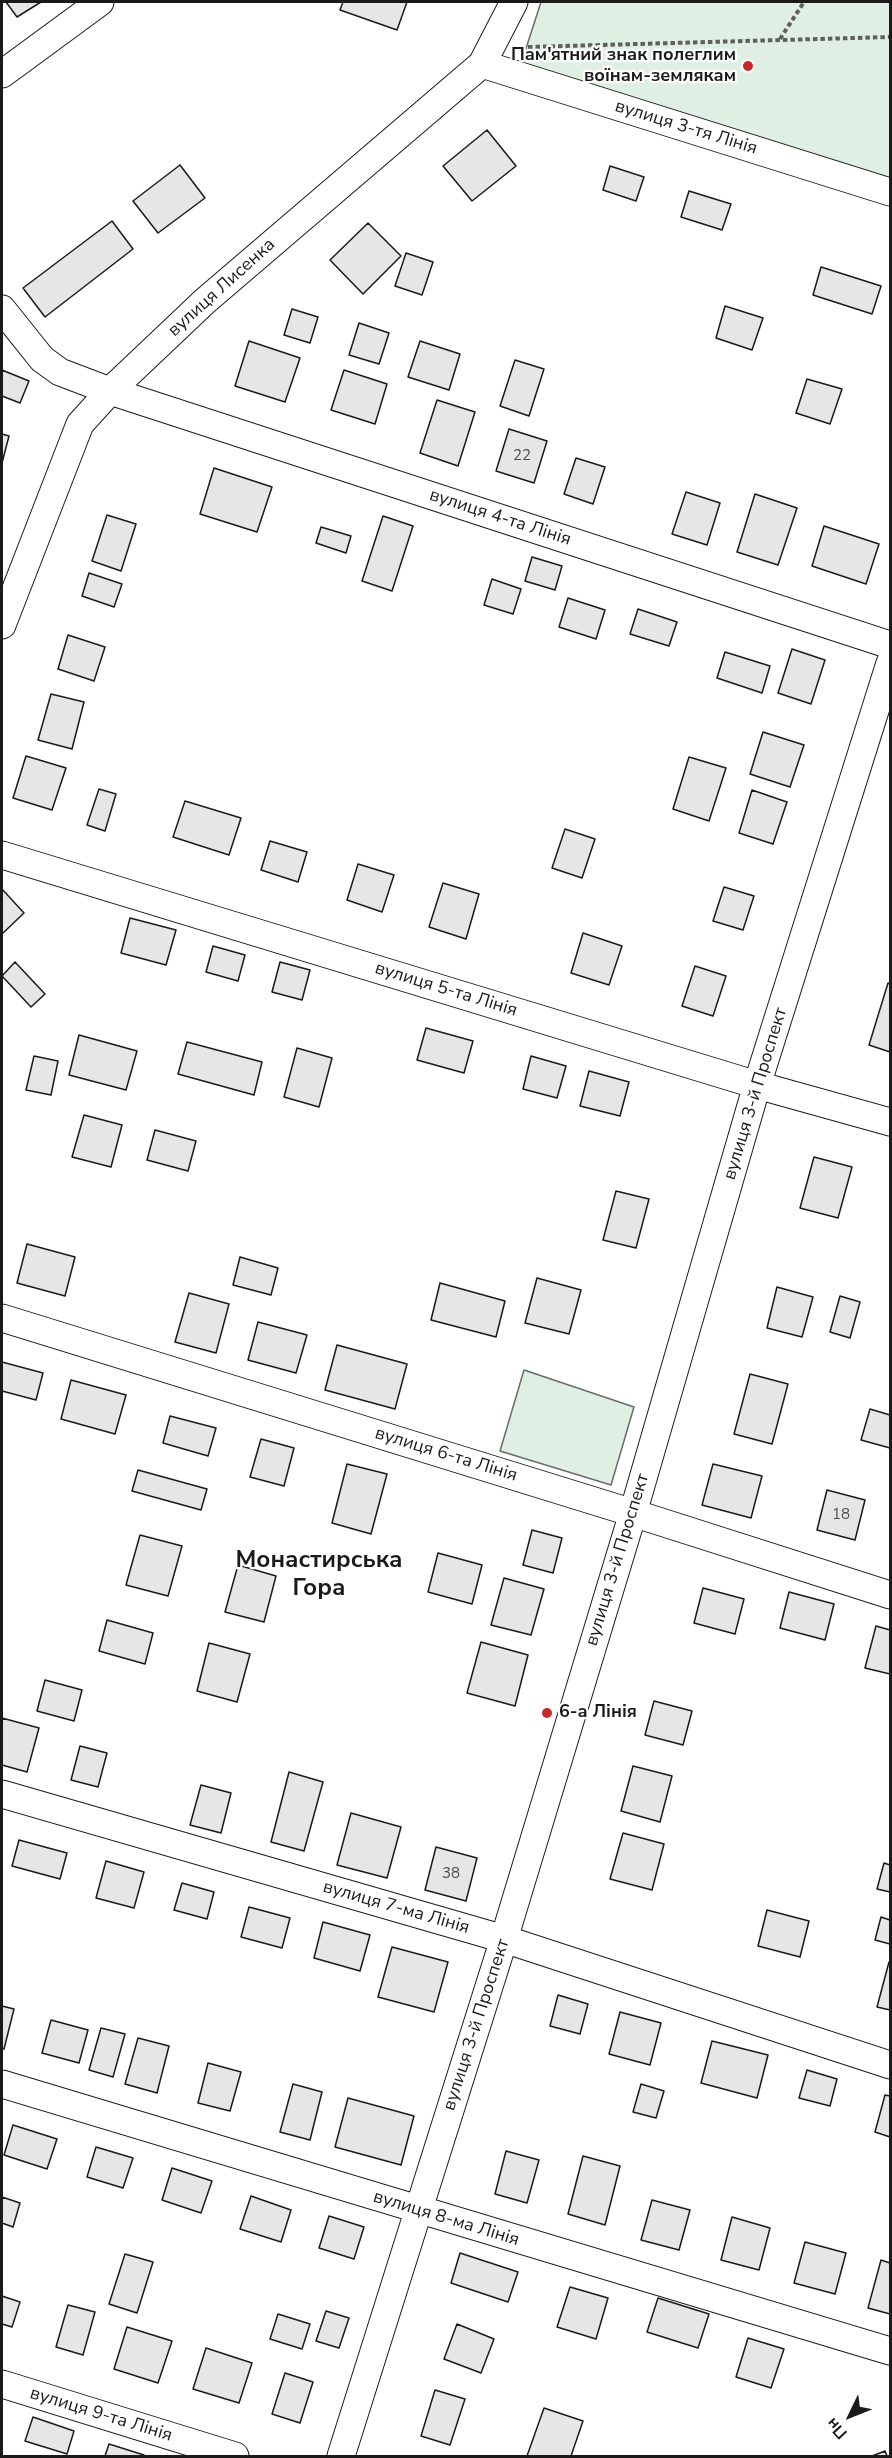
<!DOCTYPE html>
<html>
<head>
<meta charset="utf-8">
<style>
	body { margin:0 }
	#map { position:relative; width:892px; height:2458px; overflow:hidden; background:#fff; font-family:"Nunito Sans",sans-serif }
	canvas { display:block }
	.frame { position:absolute; inset:0; border:3px solid #1a1a1a; pointer-events:none }
	.north { position:absolute; left:820px; top:2386px; width:60px; height:60px; -webkit-text-stroke:4px #fff; paint-order:stroke; rotate:227deg; font-size:16px; font-weight:700; line-height:24px; text-align:center; color:#1a1a1a }
	.north::after { content:''; display:block; margin:auto; width:21px; height:27px; background:#1a1a1a; clip-path:polygon(50% 0,100% 100%,50% 72%,0 100%) }
</style>
</head>
<body>
<div id="map">
<canvas width="892" height="2458"></canvas>
<div class="frame"></div>
<div class="north">Пн</div>
</div>
<script>
const ctx = document.querySelector('canvas').getContext('2d');
ctx.lineJoin = 'round';
function paint(path, color) { ctx.fillStyle = color; ctx.fill(path, 'evenodd'); }
const toPath = rows => new Path2D(rows.map(r => 'M' + r).join(''));
function trace(path, color, width, dash) { ctx.strokeStyle = color; ctx.lineWidth = width; ctx.lineCap = dash ? 'butt' : 'round'; ctx.setLineDash(dash || []); ctx.stroke(path); }
function drawText(font, color, halo, rows, align = 'center') {
  ctx.font = font + ' "Nunito Sans",sans-serif'; ctx.lineWidth = 4.5; ctx.setLineDash([]); ctx.textBaseline = 'middle'; ctx.strokeStyle = halo; ctx.fillStyle = color; for (const [text, x, y, turn = 0] of rows) {
    ctx.save(); ctx.translate(x, y); ctx.rotate((+turn || 0) * Math.PI / 180); ctx.textAlign = isNaN(turn) ? turn : align; if (halo) ctx.strokeText(text, 0, 0); ctx.fillText(text, 0, 0); ctx.restore();
  }
}
const green = toPath([
	[541,2,890,2,890,180,520,67,541,2],
	[524,1370,634,1407,611,1485,500,1451,524,1370]
]);
paint(green, '#e0efe3');
trace(green, '#6a6a6a', 1.5);
const building = toPath([
	[6,2,41,2,17,17,6,2],
	[343,2,407,2,397,30,340,10,343,2],
	[487,130,516,166,472,201,443,166,487,130],
	[180,165,205,198,158,233,133,201,180,165],
	[610,166,644,177,636,201,603,190,610,166],
	[689,191,731,204,722,230,681,217,689,191],
	[112,221,133,249,45,317,23,288,112,221],
	[368,223,401,256,363,294,330,260,368,223],
	[406,253,433,262,422,295,395,286,406,253],
	[821,267,881,286,872,314,813,295,821,267],
	[725,306,763,318,752,350,716,338,725,306],
	[292,309,318,317,310,343,284,335,292,309],
	[359,323,389,333,379,364,349,355,359,323],
	[249,341,300,358,285,402,235,386,249,341],
	[420,341,460,354,449,390,408,377,420,341],
	[515,360,544,369,529,416,500,406,515,360],
	[2,370,29,381,20,403,2,396,2,370],
	[344,370,387,384,375,424,331,410,344,370],
	[807,379,842,389,830,424,796,413,807,379],
	[437,400,475,412,458,466,420,453,437,400],
	[509,429,547,441,534,483,496,471,509,429],
	[2,434,9,436,2,463,2,434],
	[576,458,605,467,593,504,564,494,576,458],
	[214,468,272,487,257,532,200,514,214,468],
	[686,492,720,503,707,545,672,534,686,492],
	[755,494,797,508,778,565,737,552,755,494],
	[107,515,136,524,121,571,92,561,107,515],
	[383,516,413,526,392,591,362,581,383,516],
	[824,526,879,544,866,584,812,566,824,526],
	[321,527,351,536,346,553,316,543,321,527],
	[532,557,562,566,555,590,525,581,532,557],
	[89,573,122,584,114,607,82,596,89,573],
	[492,579,521,589,513,614,484,605,492,579],
	[568,598,605,610,596,639,559,627,568,598],
	[638,609,677,622,669,646,630,634,638,609],
	[68,635,105,647,94,681,58,669,68,635],
	[792,649,825,660,811,704,778,693,792,649],
	[725,652,770,666,762,693,717,678,725,652],
	[51,694,84,702,72,749,38,740,51,694],
	[763,732,804,745,790,787,750,774,763,732],
	[26,756,66,768,52,810,13,798,26,756],
	[689,757,726,768,709,821,673,809,689,757],
	[99,789,116,794,105,831,87,825,99,789],
	[752,790,787,802,773,844,739,833,752,790],
	[185,801,241,818,229,855,173,837,185,801],
	[565,829,595,839,582,878,552,868,565,829],
	[270,841,307,852,298,882,261,870,270,841],
	[358,864,394,875,382,912,347,900,358,864],
	[443,883,479,894,466,939,429,927,443,883],
	[724,887,754,896,743,930,713,921,724,887],
	[2,889,24,913,2,934,2,889],
	[130,918,176,930,166,965,121,953,130,918],
	[583,933,622,946,609,985,571,973,583,933],
	[213,946,245,955,238,981,206,972,213,946],
	[15,962,45,994,31,1007,2,976,15,962],
	[280,962,310,970,302,1000,272,992,280,962],
	[695,966,726,976,713,1016,682,1006,695,966],
	[888,983,890,984,890,1052,869,1045,888,983],
	[426,1028,473,1041,464,1073,417,1060,426,1028],
	[79,1035,137,1051,126,1090,69,1075,79,1035],
	[187,1042,262,1062,254,1095,178,1074,187,1042],
	[297,1048,332,1058,319,1107,284,1097,297,1048],
	[34,1056,58,1061,51,1095,26,1090,34,1056],
	[531,1056,566,1066,557,1098,523,1089,531,1056],
	[589,1071,629,1082,620,1116,580,1106,589,1071],
	[84,1115,122,1125,111,1167,72,1157,84,1115],
	[155,1130,196,1141,188,1171,147,1160,155,1130],
	[814,1157,852,1167,838,1218,800,1208,814,1157],
	[616,1191,649,1199,636,1248,603,1240,616,1191],
	[27,1244,75,1257,65,1296,17,1283,27,1244],
	[240,1257,278,1268,271,1295,233,1285,240,1257],
	[537,1278,581,1290,569,1334,525,1323,537,1278],
	[440,1283,505,1301,496,1337,431,1320,440,1283],
	[777,1287,813,1297,802,1337,767,1328,777,1287],
	[189,1293,229,1304,216,1353,175,1342,189,1293],
	[840,1296,860,1302,850,1338,830,1332,840,1296],
	[258,1322,307,1335,296,1373,248,1360,258,1322],
	[337,1345,407,1364,395,1409,325,1390,337,1345],
	[2,1362,43,1373,36,1400,2,1391,2,1362],
	[750,1374,788,1384,772,1444,734,1434,750,1374],
	[71,1380,126,1395,115,1434,61,1419,71,1380],
	[870,1409,890,1415,890,1448,861,1440,870,1409],
	[170,1416,216,1428,208,1456,163,1443,170,1416],
	[261,1439,294,1448,284,1486,250,1477,261,1439],
	[347,1464,387,1474,371,1534,332,1523,347,1464],
	[713,1464,762,1476,751,1518,702,1505,713,1464],
	[138,1470,207,1489,201,1510,132,1491,138,1470],
	[827,1490,865,1500,855,1540,817,1530,827,1490],
	[532,1530,562,1538,553,1573,523,1565,532,1530],
	[140,1535,182,1546,168,1596,126,1585,140,1535],
	[438,1553,482,1565,472,1604,428,1592,438,1553],
	[238,1565,276,1576,264,1622,225,1612,238,1565],
	[504,1578,544,1589,531,1635,491,1625,504,1578],
	[703,1588,744,1599,735,1634,694,1623,703,1588],
	[789,1592,834,1604,825,1640,780,1628,789,1592],
	[107,1620,153,1633,145,1664,99,1651,107,1620],
	[876,1626,890,1630,890,1674,865,1668,876,1626],
	[481,1642,528,1655,515,1706,467,1693,481,1642],
	[209,1643,250,1654,237,1702,197,1691,209,1643],
	[45,1680,82,1690,74,1721,37,1711,45,1680],
	[654,1701,692,1711,683,1745,645,1735,654,1701],
	[2,1718,39,1728,27,1772,2,1765,2,1718],
	[80,1746,107,1753,98,1787,71,1780,80,1746],
	[633,1766,672,1776,660,1822,621,1811,633,1766],
	[289,1772,323,1782,304,1851,271,1842,289,1772],
	[201,1785,231,1793,221,1833,190,1825,201,1785],
	[351,1813,401,1827,387,1878,337,1865,351,1813],
	[623,1833,664,1844,652,1890,610,1879,623,1833],
	[19,1840,67,1853,60,1879,12,1866,19,1840],
	[436,1847,477,1858,466,1901,425,1890,436,1847],
	[106,1861,144,1872,134,1908,96,1898,106,1861],
	[884,1863,890,1865,890,1892,877,1889,884,1863],
	[182,1883,214,1892,207,1919,174,1910,182,1883],
	[249,1907,290,1918,282,1948,241,1937,249,1907],
	[767,1910,809,1921,800,1957,758,1946,767,1910],
	[881,1917,890,1920,890,1944,875,1940,881,1917],
	[323,1922,370,1935,360,1971,314,1958,323,1922],
	[392,1947,448,1962,434,2012,378,1997,392,1947],
	[889,1962,890,1963,890,2010,877,2007,889,1962],
	[558,1995,588,2004,580,2034,550,2026,558,1995],
	[2,2006,14,2009,4,2049,2,2049,2,2006],
	[620,2012,661,2023,650,2065,609,2054,620,2012],
	[51,2020,88,2030,79,2063,42,2053,51,2020],
	[101,2028,125,2034,113,2077,89,2070,101,2028],
	[138,2038,169,2046,157,2093,125,2084,138,2038],
	[712,2041,768,2055,757,2098,701,2083,712,2041],
	[208,2063,241,2072,230,2111,198,2103,208,2063],
	[807,2070,837,2079,830,2106,799,2098,807,2070],
	[293,2084,322,2092,310,2140,280,2132,293,2084],
	[641,2084,664,2091,656,2118,633,2112,641,2084],
	[885,2095,890,2096,890,2137,875,2132,885,2095],
	[348,2098,414,2116,401,2165,335,2147,348,2098],
	[13,2125,57,2139,47,2169,4,2155,13,2125],
	[96,2147,133,2158,123,2188,87,2177,96,2147],
	[506,2151,539,2160,527,2203,495,2194,506,2151],
	[583,2156,620,2166,605,2225,568,2214,583,2156],
	[172,2168,212,2181,201,2213,162,2200,172,2168],
	[251,2196,291,2210,281,2242,240,2229,251,2196],
	[2,2197,20,2203,13,2227,2,2223,2,2197],
	[652,2200,690,2210,679,2250,641,2240,652,2200],
	[329,2216,364,2227,354,2259,319,2248,329,2216],
	[732,2217,770,2228,759,2270,721,2260,732,2217],
	[805,2242,846,2253,835,2294,794,2283,805,2242],
	[460,2253,518,2272,508,2302,451,2283,460,2253],
	[125,2254,153,2262,137,2313,109,2304,125,2254],
	[881,2260,890,2263,890,2314,868,2308,881,2260],
	[570,2287,608,2298,596,2339,557,2327,570,2287],
	[2,2296,20,2302,12,2327,2,2324,2,2296],
	[658,2298,709,2314,698,2348,647,2332,658,2298],
	[68,2305,95,2312,83,2355,56,2347,68,2305],
	[326,2311,349,2318,339,2348,316,2341,326,2311],
	[278,2314,310,2324,302,2349,270,2339,278,2314],
	[457,2324,494,2339,481,2373,444,2359,457,2324],
	[127,2327,172,2341,158,2383,114,2369,127,2327],
	[748,2338,784,2349,771,2388,736,2377,748,2338],
	[206,2348,252,2363,239,2403,193,2389,206,2348],
	[285,2373,313,2382,300,2423,272,2414,285,2373],
	[435,2390,465,2399,450,2445,421,2436,435,2390],
	[544,2408,583,2421,571,2456,527,2456,544,2408],
	[33,2417,74,2431,67,2454,25,2441,33,2417],
	[109,2444,144,2455,144,2456,105,2456,109,2444],
	[885,2451,887,2456,872,2456,885,2451]
]);
paint(building, '#e6e6e6');
trace(building, '#1a1a1a', 1.5);
const street = toPath([
	[482,64,890,192],
	[2,74,100,2],
	[2,309,42,359,60,372,110,391,890,645],
	[2,625,80,424,110,391,205,301,482,64,514,2],
	[2,855,757,1085,890,1122],
	[2,1318,633,1513,890,1595],
	[2,1794,504,1939,890,2065],
	[2,2084,890,2351],
	[2,2384,235,2456],
	[341,2456,504,1939,633,1513,757,1085,890,663]
]);
trace(street, '#1a1a1a', 29);
trace(toPath([
	[780,39,804,2],
	[528,47,890,37]
]), '#5f5f5f', 4, [4.5, 3]);
trace(street, '#fff', 27);
for (const [x, y, r, color] of [
	[748,66,6,"#c62828"],
	[547,1713,6,"#c62828"]
]) { const dot = new Path2D(); dot.arc(x, y, r, 0, 2 * Math.PI); ctx.fillStyle = color; ctx.fill(dot); trace(dot, '#fff', 2); }
drawText('15px', '#4d4d4d', null, [
	["22",522,456],
	["18",841,1515],
	["38",451,1874]
]);
drawText('bold 18px', '#1a1a1a', '#fff', [
	["Пам'ятний знак полеглим",736,56],
	["воїнам-землякам",736,77],
	["6-а Лінія",559,1713,"left"]
], 'right');
drawText('18px', '#1a1a1a', '#fff', [
	["вулиця 3-тя Лінія",686,128,17],
	["вулиця Лисенка",222,288,-42],
	["вулиця 4-та Лінія",500,518,18],
	["вулиця 5-та Лінія",446,990,17],
	["вулиця 3-й Проспект",756,1094,-73],
	["вулиця 6-та Лінія",446,1455,17],
	["вулиця 3-й Проспект",618,1560,-73],
	["вулиця 7-ма Лінія",396,1908,16],
	["вулиця 3-й Проспект",477,2025,-72],
	["вулиця 8-ма Лінія",446,2219,17],
	["вулиця 9-та Лінія",101,2415,17]
]);
drawText('bold 24px', '#1a1a1a', '#fff', [
	["Монастирська",319,1561],
	["Гора",319,1589]
]);
</script>
</body>
</html>
